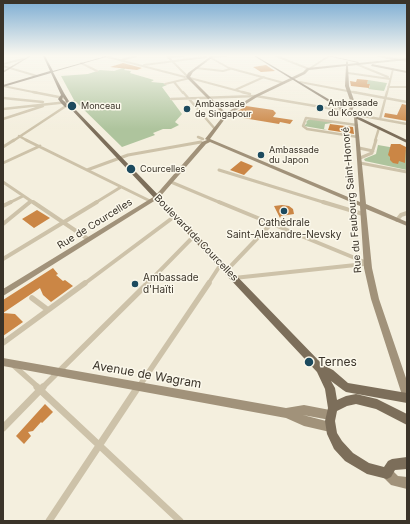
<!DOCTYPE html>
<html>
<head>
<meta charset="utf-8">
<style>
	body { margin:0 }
	#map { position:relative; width:410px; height:524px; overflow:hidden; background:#f4efde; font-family:Inter,sans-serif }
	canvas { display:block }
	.frame { position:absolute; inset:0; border:4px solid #3a3329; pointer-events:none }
</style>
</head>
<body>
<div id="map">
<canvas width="410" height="524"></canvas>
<div class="frame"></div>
</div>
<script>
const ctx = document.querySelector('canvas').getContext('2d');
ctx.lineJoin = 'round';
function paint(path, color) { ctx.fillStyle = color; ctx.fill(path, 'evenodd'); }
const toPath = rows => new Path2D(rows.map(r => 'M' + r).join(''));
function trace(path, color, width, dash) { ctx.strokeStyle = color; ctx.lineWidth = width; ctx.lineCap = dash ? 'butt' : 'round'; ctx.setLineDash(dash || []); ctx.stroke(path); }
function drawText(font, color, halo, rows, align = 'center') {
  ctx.font = font + ' Inter,sans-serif'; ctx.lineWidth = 3; ctx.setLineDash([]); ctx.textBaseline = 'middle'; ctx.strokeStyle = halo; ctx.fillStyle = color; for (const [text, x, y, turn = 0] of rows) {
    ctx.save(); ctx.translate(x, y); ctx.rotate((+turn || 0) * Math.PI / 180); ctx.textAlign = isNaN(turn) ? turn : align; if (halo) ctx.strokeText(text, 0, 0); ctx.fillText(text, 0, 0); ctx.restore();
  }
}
paint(toPath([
	[126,67,124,70,131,71,130,73,154,80,151,82,163,83,167,85,162,87,182,114,175,122,179,125,171,129,163,129,153,133,155,135,122,147,76,102,72,101,74,100,61,76,88,74,100,70,114,71],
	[368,80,387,83,384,91,368,89,370,87,370,84,367,84],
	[311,119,332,122,332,123,325,124,324,129,327,130,304,126,307,123,306,122,308,120],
	[378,145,407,150,407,170,365,161,364,159,376,154]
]), '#aec49d');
paint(toPath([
	[123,63,142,68,137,70,110,67],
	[266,65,275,71,261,72,253,67],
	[357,79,368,80,367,84,370,84,369,88,351,86,350,81,356,82],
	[402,104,407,105,407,121,384,117,385,113,397,115],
	[246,106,273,110,276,113,273,117,293,120,290,124,280,122,279,124,237,117,238,115,233,114],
	[330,124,353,127,354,134,328,130],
	[391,144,400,144,406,147,405,163,399,161,398,164,393,163,390,160,390,157,388,155],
	[241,161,253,166,244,175,230,170],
	[282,205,289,206,293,209,294,214,281,216,280,218,274,206],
	[37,210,50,218,34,228,22,219],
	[53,268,58,274,56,275,63,281,65,280,73,286,51,302,43,295,40,288,3,313,3,300],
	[3,313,15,314,23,322,3,336],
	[45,404,53,412,42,423,41,422,33,431,28,432,31,436,24,444,16,436]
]), '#cb8645');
trace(toPath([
	[104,56,185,77],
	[167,56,188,77],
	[276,56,309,69,329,56],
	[378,56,407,61],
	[169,57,183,56],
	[212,57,226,56],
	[211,58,229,68,284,83],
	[122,60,136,56],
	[81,63,97,71],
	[3,64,23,59],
	[356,64,388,77],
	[144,65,206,57],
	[3,66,37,76],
	[196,68,223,71,230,69],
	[348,73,390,79],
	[174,82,183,93],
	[300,82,358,93],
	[165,84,190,78,246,93],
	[3,86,38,93],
	[388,87,407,87],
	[235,90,264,77],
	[387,93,393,69]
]), '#cdc2a9', 2);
trace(toPath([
	[33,92,64,98],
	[183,92,215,129],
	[242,92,250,94],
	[353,92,407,102],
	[3,98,43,102],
	[171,99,256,96,345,111,351,110],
	[3,109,68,102],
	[363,116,407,124],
	[3,119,43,106],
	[380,119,387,92],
	[357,125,306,118,303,126,307,129,358,137],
	[19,136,28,141],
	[198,137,203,139],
	[13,141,69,104],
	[375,141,379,128]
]), '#cdc2a9', 2.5);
trace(toPath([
	[26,140,150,201],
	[3,147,14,140],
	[359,148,373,151],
	[360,158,372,153,376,140],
	[3,163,40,146],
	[360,163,407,172],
	[87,170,128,155,201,142],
	[219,170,326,203],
	[3,182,34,203],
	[171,182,221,203],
	[9,203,23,196],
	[29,203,31,201],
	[95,203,121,187]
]), '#cdc2a9', 3);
trace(toPath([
	[33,202,88,239],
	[219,202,367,263],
	[323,202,363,214],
	[3,206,11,202],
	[397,220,401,215,407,213],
	[3,224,30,202],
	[3,259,97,202],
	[227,270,271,224],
	[234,278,365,264],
	[84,284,175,216],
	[147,284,194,236],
	[208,284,221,264]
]), '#cdc2a9', 4);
trace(toPath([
	[32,298,48,310],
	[3,343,85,283],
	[13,365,39,388],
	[42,388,148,283],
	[138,388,209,283]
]), '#cdc2a9', 5.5);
trace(toPath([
	[37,387,180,521],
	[3,428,43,387],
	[49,521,138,387]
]), '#cdc2a9', 7);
paint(toPath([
	[29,56,31,56,3,73,3,71,29,56],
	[211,56,213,57,193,72,190,77,226,113,255,95,303,72,307,68,346,64,346,62,347,61,348,62,348,64,407,58,407,60,348,66,349,86,355,103,352,111,349,110,351,103,345,86,346,66,309,70,305,74,257,97,227,116,210,139,360,202,354,117,357,116,366,204,407,222,407,226,366,209,372,268,379,299,407,381,407,400,404,398,402,395,371,299,364,268,360,206,210,142,206,144,159,198,3,296,3,289,155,196,202,142,207,140,205,139,224,115,186,77,188,73,211,56],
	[328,56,331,56,359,62,358,63,328,56],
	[372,64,407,71,407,73,371,66,372,64],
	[3,358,286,408,304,405,330,410,334,411,335,415,334,419,330,420,303,415,330,422,334,423,335,427,334,431,330,432,304,426,286,418,3,366,3,358],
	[387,467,391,469,398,476,407,477,407,489,391,485,383,477,381,473,383,469,387,467]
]), '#a1927a');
paint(toPath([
	[43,56,45,56,53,71,106,56,106,57,53,72,64,93,72,106,323,365,333,370,348,383,407,393,407,403,346,392,343,390,331,381,335,388,337,400,346,396,356,394,377,399,407,414,407,425,376,409,356,404,347,406,337,411,335,421,337,433,342,441,353,453,369,463,384,467,388,461,392,459,407,457,407,469,395,470,391,477,387,479,367,474,345,461,334,449,327,434,325,421,328,408,325,389,317,372,70,108,65,107,61,103,58,99,61,95,51,73,3,87,3,85,50,71,43,56],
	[63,97,68,105,62,99,63,97],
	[254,56,256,56,357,116,407,140,407,143,355,118,254,56]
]), '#7c6e5a');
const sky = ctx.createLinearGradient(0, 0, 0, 129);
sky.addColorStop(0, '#7dadd3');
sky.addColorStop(0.43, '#faf8f0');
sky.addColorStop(1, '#faf8f000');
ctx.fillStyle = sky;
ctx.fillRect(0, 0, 410, 129);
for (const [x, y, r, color] of [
	[72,106,5,"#1c4a5e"],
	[320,108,4,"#1c4a5e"],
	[187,109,4,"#1c4a5e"],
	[261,155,4,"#1c4a5e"],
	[131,169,5,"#1c4a5e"],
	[284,211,4,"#1c4a5e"],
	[135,284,4,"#1c4a5e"],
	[309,362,5,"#1c4a5e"]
]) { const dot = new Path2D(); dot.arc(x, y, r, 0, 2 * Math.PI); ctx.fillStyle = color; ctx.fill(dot); trace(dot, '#fbf8eb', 1.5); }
drawText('9px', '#3a3329', '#fbf8eb', [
	["Ambassade",328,103],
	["du Kosovo",328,113],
	["Ambassade",195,104],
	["de Singapour",195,114],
	["Monceau",81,106],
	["Ambassade",269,150],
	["du Japon",269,160],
	["Courcelles",140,169]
], 'left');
drawText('10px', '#3a3329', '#fbf8eb', [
	["Rue du Faubourg Saint-Honoré",352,200,-95],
	["Rue de Courcelles",95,224,-32],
	["Boulevard de Courcelles",196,238,46]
]);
drawText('10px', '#3a3329', '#fbf8eb', [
	["Cathédrale",284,223],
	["Saint-Alexandre-Nevsky",284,235],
	["Ambassade",143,278,"left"],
	["d'Haïti",143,290,"left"]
]);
drawText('12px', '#3a3329', '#fbf8eb', [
	["Ternes",318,362]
], 'left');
drawText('12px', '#3a3329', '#fbf8eb', [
	["Avenue de Wagram",147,375,10]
]);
</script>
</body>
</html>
